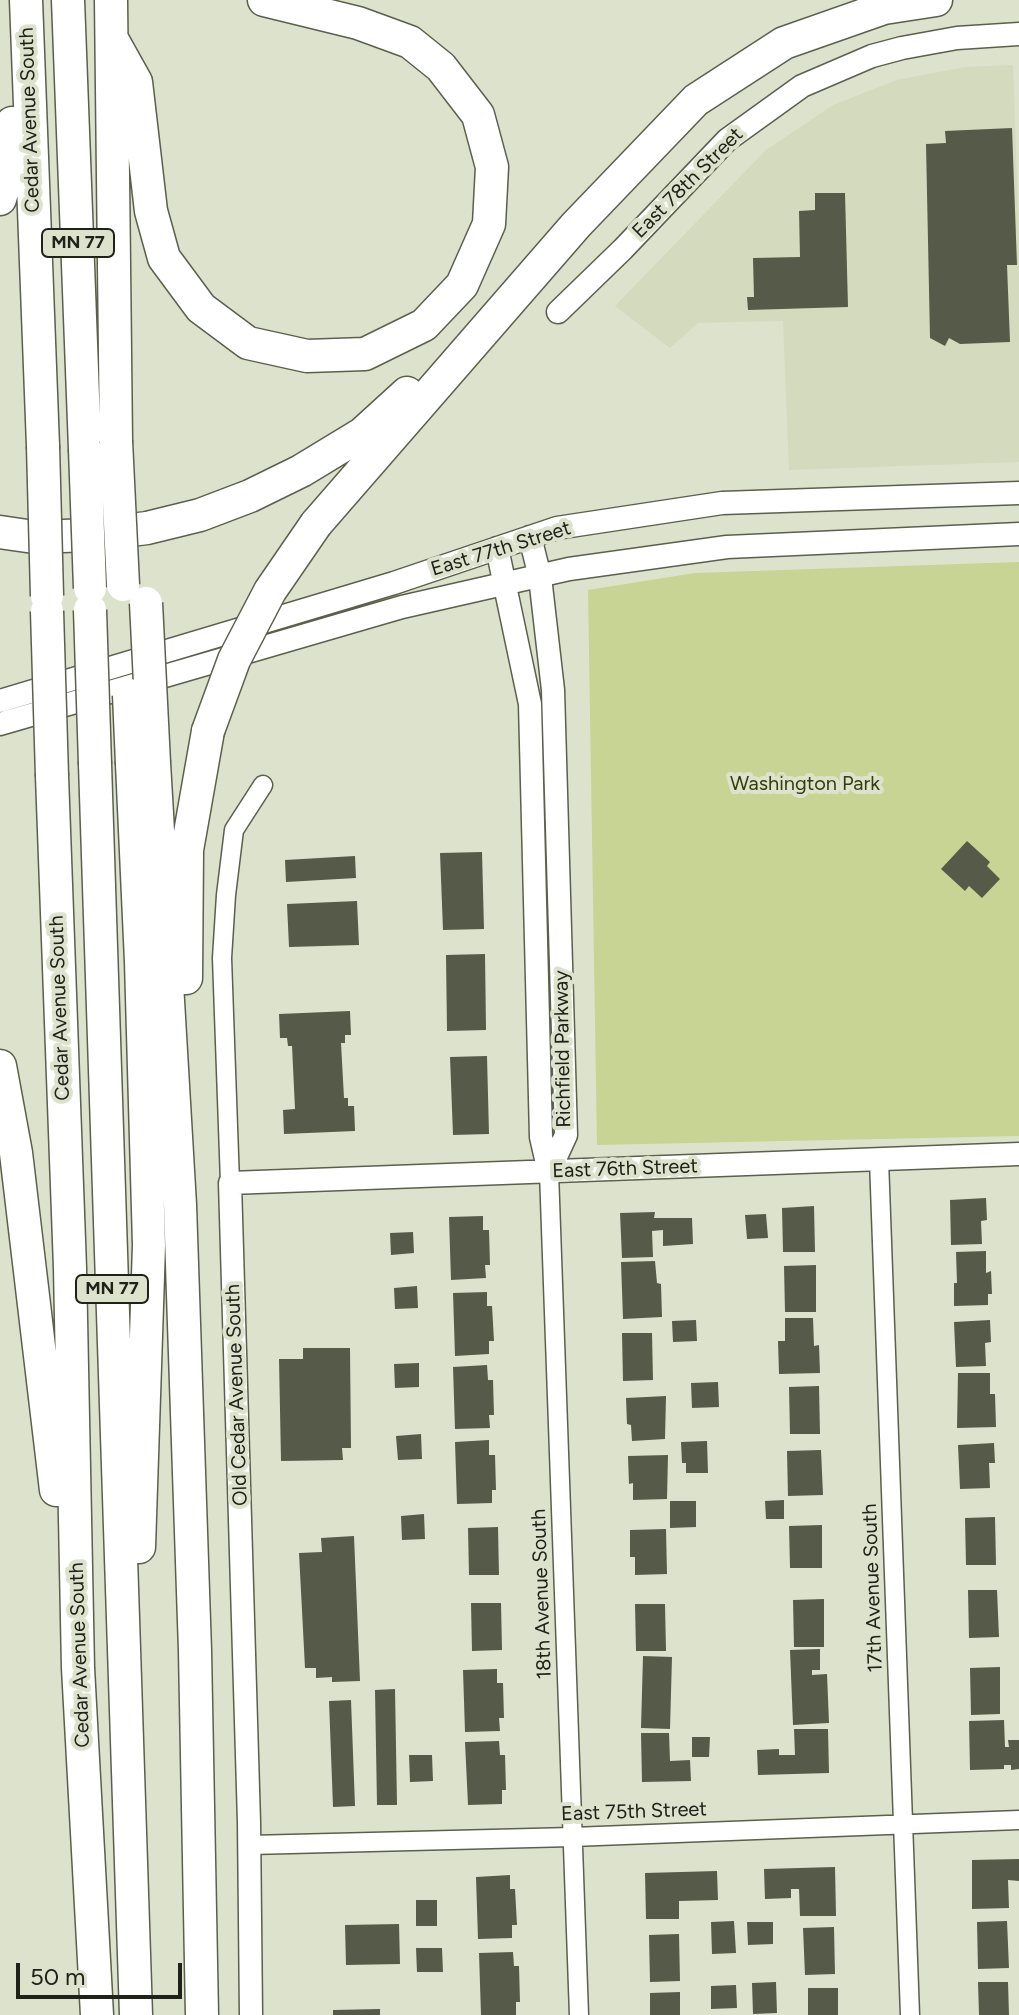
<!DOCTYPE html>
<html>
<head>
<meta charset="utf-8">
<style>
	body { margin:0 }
	#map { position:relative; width:1019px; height:2015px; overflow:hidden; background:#dde2cd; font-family:Figtree,sans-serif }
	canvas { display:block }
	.scale { position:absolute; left:16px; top:1963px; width:166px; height:36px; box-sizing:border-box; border:4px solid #20221a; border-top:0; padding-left:10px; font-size:24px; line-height:28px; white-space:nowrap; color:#20221a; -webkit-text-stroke:6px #dde2cd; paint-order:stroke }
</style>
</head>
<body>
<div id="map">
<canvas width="1019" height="2015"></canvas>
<div class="scale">50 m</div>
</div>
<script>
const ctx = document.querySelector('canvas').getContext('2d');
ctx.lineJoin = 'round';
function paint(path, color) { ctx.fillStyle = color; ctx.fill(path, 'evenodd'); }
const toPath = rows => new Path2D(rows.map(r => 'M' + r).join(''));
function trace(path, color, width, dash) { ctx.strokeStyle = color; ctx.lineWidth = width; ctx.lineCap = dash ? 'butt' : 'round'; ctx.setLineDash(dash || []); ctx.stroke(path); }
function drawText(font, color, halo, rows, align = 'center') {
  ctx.font = font + ' Figtree,sans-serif'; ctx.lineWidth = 8; ctx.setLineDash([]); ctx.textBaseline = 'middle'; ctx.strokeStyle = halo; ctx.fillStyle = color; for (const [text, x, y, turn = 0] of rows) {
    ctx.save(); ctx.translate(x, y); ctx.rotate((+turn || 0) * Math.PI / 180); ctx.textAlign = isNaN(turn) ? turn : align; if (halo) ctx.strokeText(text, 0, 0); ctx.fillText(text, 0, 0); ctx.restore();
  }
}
paint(toPath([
	[1013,65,1019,238,1019,462,789,470,783,321,698,323,670,348,615,306,766,150,833,105,897,80,964,67]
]), '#d4dabd');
paint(toPath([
	[1019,562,1019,1136,597,1145,588,590,695,573]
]), '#c7d493');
paint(toPath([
	[1012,128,1017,265,1007,265,1010,342,960,344,949,338,945,346,930,338,926,144,946,143,945,131],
	[815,193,845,193,848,307,748,310,747,297,754,297,753,258,800,257,799,211,815,210],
	[967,841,990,862,987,866,1000,879,982,898,969,886,965,891,941,869],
	[482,852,484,929,443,930,440,853],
	[355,856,356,878,286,882,285,860],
	[357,901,359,945,289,947,287,904],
	[485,954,486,1030,447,1031,446,955],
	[350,1011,351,1035,345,1035,345,1043,341,1043,344,1098,348,1098,348,1106,354,1106,355,1131,284,1134,283,1110,295,1109,292,1046,288,1046,287,1038,280,1038,279,1014],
	[487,1056,489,1134,453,1135,450,1057],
	[986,1198,987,1220,981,1221,982,1244,951,1245,950,1200],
	[814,1206,815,1252,783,1252,782,1208],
	[655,1212,654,1218,692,1218,693,1244,663,1246,663,1230,652,1231,653,1257,622,1258,620,1213],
	[766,1214,768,1238,747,1239,745,1215],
	[483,1216,483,1230,489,1230,490,1265,485,1265,486,1278,451,1280,449,1217],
	[413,1232,414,1253,391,1255,390,1233],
	[986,1251,986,1273,991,1271,992,1294,988,1294,988,1305,954,1306,954,1283,957,1283,956,1252],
	[655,1261,657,1283,661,1284,662,1317,623,1319,621,1262],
	[816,1265,816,1312,785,1312,784,1266],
	[417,1286,418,1308,395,1309,394,1288],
	[487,1292,487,1306,492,1306,494,1341,489,1341,489,1354,455,1356,453,1293],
	[785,1318,813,1318,814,1346,819,1345,820,1373,779,1374,778,1341,785,1341],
	[696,1320,697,1341,673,1342,672,1321],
	[990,1320,991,1342,985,1343,986,1366,956,1367,954,1322],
	[622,1333,652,1333,653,1380,623,1381],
	[303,1348,350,1348,351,1448,342,1448,343,1460,281,1461,279,1359,303,1359],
	[419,1363,419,1387,395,1388,394,1364],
	[487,1365,488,1380,493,1380,494,1415,489,1415,490,1428,455,1429,453,1367],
	[958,1373,990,1373,990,1394,995,1394,996,1427,957,1428],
	[718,1382,719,1407,692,1408,691,1383],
	[819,1386,820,1434,790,1434,789,1387],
	[666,1396,665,1439,632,1441,631,1425,627,1424,626,1398],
	[421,1434,422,1459,398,1460,396,1436],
	[489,1440,489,1455,495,1455,496,1490,492,1490,492,1503,457,1504,455,1442],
	[707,1441,708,1473,686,1473,686,1463,682,1463,681,1442],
	[994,1443,995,1463,989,1463,990,1488,960,1489,958,1445],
	[821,1450,823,1495,788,1496,787,1451],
	[668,1455,667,1499,633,1500,633,1483,629,1484,628,1456],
	[784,1500,784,1519,766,1519,765,1501],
	[670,1501,696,1501,696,1527,670,1528],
	[424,1514,425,1539,402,1540,401,1516],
	[995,1517,996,1565,966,1565,965,1518],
	[822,1525,822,1568,790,1568,789,1526],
	[498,1527,499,1575,469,1575,468,1528],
	[666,1529,667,1574,635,1575,635,1557,630,1557,630,1530],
	[354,1536,360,1681,332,1682,332,1677,316,1678,316,1668,305,1668,299,1553,322,1552,321,1538],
	[968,1590,997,1590,999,1637,969,1638],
	[824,1599,824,1647,794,1647,793,1600],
	[471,1603,501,1603,502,1650,472,1651],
	[635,1604,665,1604,666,1651,636,1651],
	[820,1649,820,1670,812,1670,812,1675,827,1674,829,1723,793,1725,790,1650],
	[643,1656,672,1657,670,1729,641,1728],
	[1000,1667,1000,1714,971,1715,970,1668],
	[497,1669,497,1683,503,1683,504,1718,499,1718,500,1731,465,1732,463,1670],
	[395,1689,397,1805,377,1805,375,1690],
	[351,1700,355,1806,333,1807,329,1701],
	[1004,1720,1005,1747,1009,1747,1008,1740,1019,1740,1019,1769,1011,1770,1011,1765,1004,1765,1004,1769,970,1770,969,1721],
	[794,1729,828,1729,829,1773,758,1775,757,1750,779,1749,779,1755,795,1755],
	[641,1733,669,1733,670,1761,690,1760,691,1781,642,1782],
	[692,1737,710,1737,709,1757,692,1757],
	[499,1741,500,1755,505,1755,506,1790,502,1790,502,1804,468,1805,465,1742],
	[409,1755,432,1755,433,1781,410,1782],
	[1019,1859,1019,1881,1008,1880,1009,1908,972,1909,972,1860],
	[835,1867,836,1916,800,1916,799,1889,791,1889,791,1898,765,1899,764,1869],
	[717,1871,718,1900,679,1901,679,1919,646,1919,645,1873],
	[510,1875,510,1889,515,1889,517,1925,512,1925,512,1938,478,1939,476,1877],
	[416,1900,437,1900,437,1926,416,1926],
	[734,1921,736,1953,712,1954,711,1922],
	[1007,1921,1009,1968,978,1969,977,1922],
	[747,1922,773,1922,773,1944,748,1945],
	[399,1924,400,1964,346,1965,345,1925],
	[834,1927,835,1974,805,1975,803,1928],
	[679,1934,680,1981,650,1982,649,1935],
	[416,1948,442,1948,443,1972,417,1972],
	[513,1952,514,1966,519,1966,520,2002,516,2002,516,2015,481,2015,479,1953],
	[776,1982,777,2013,753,2014,752,1983],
	[978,1982,1008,1982,1009,2015,979,2015],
	[736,1985,737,2008,711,2009,711,1986],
	[808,1988,838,1988,838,2015,808,2015],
	[680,1992,680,2015,650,2015,650,1993],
	[380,2009,380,2015,333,2015,333,2010]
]), '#565a48');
const minor = toPath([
	[879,1160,910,2015],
	[549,1172,579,2015],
	[230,1183,222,958,226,895,234,830,263,785],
	[250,1845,572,1837,1019,1820]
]);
const tertiary = toPath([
	[558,312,623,249,727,140,802,86,872,56,902,48,957,38,1019,34],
	[530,537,540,577,553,690,566,1135,549,1172],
	[497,548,530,704,541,1137,549,1172],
	[0,701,394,583,557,528,722,503,1019,493],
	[0,724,402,607,569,569,727,547,1019,534],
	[251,2015,249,1822,230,1183,1019,1154]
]);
const motorway = toPath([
	[26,0,43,446],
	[68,0,85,449],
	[111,0,116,441],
	[112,39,136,82,151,211,164,258,201,308,248,343,307,356,365,354,424,325,462,285,489,224,492,167,478,115,441,67,410,42,358,23,264,0],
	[0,199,9,169,12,123],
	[316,524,576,225,696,100,784,43,884,8,936,0],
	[0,532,34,537,91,535,147,528,200,515,250,496,301,471,362,434,407,393],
	[154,763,180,1205,195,1651,202,2015],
	[95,764,136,2015],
	[132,764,141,962,149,1245,139,1547],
	[52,776,70,1268,78,1668,97,2015],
	[186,978,187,850,208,731],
	[0,1066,16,1153,56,1490]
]);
trace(minor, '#5b5f4d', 21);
trace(tertiary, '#5b5f4d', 25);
trace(motorway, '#5b5f4d', 35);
trace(minor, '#fff', 18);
trace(tertiary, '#fff', 22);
trace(motorway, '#fff', 32);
const motorwayBridge = toPath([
	[116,441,123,585],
	[43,446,47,596],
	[85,449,90,588],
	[146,603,154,763],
	[90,610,95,764],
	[47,611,52,776],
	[129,695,132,764],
	[208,731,234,660,270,591,316,524]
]);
trace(motorwayBridge, '#5b5f4d', 35, []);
trace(motorwayBridge, '#fff', 32);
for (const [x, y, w] of [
	[78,243,72],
	[112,1289,72]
]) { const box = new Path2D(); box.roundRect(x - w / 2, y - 14, w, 28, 6); ctx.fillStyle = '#dde2cd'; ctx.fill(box); trace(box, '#20221a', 2); }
drawText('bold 18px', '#20221a', null, [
	["MN 77",78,243],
	["MN 77",112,1289]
]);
drawText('20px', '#20221a', '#dde2cd', [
	["Cedar Avenue South",30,120,-92],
	["East 78th Street",688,183,-45],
	["East 77th Street",501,549,-17],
	["Cedar Avenue South",60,1008,-92],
	["Richfield Parkway",563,1049,-91],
	["East 76th Street",625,1169,-2],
	["Old Cedar Avenue South",237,1395,-92],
	["17th Avenue South",873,1588,-92],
	["18th Avenue South",542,1594,-92],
	["Cedar Avenue South",80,1655,-92],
	["East 75th Street",634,1812,-2]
]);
drawText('20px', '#363d0a', '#dde2cd', [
	["Washington Park",805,784]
]);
</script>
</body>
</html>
